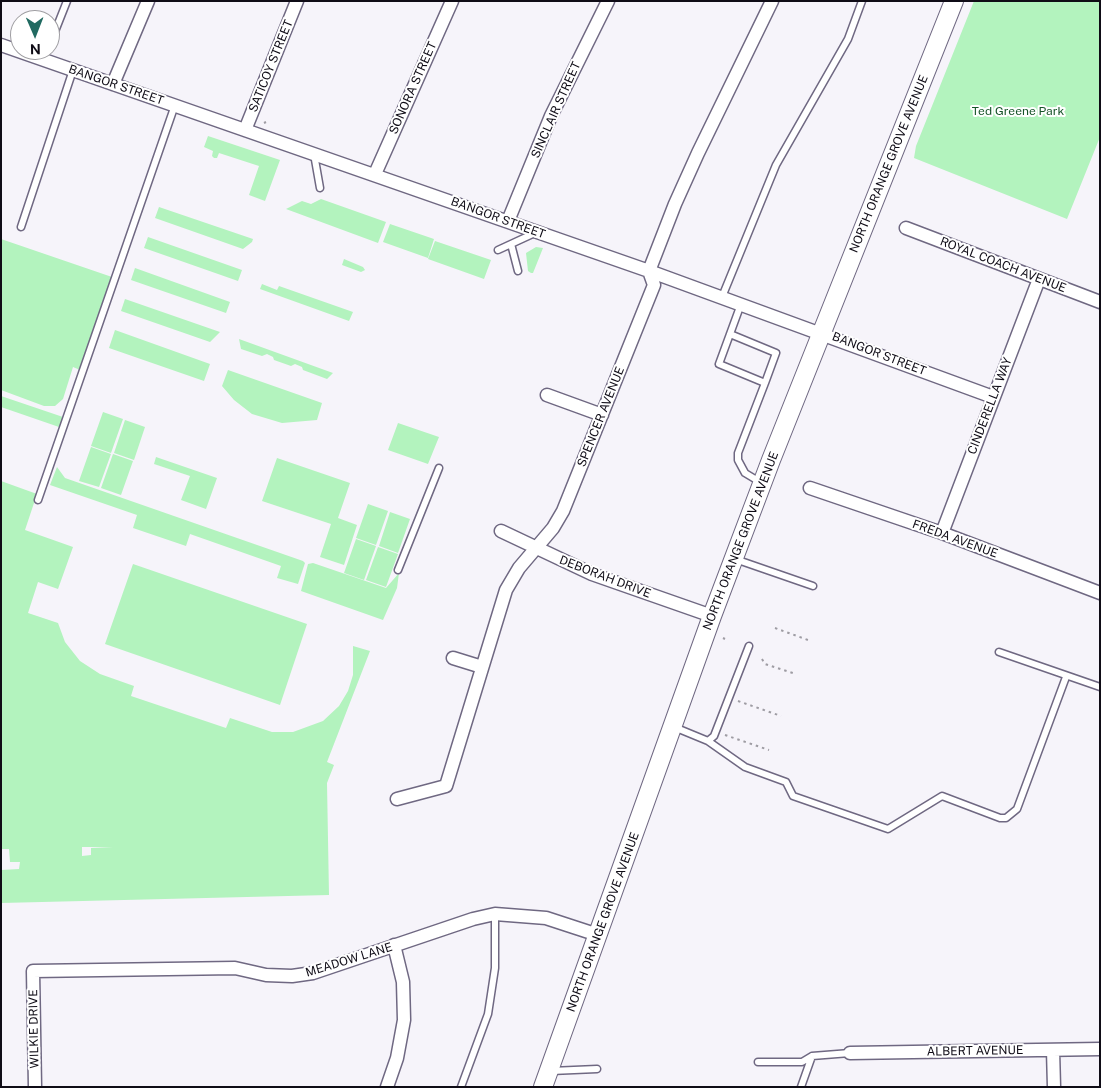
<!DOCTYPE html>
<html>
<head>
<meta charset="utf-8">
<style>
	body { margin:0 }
	#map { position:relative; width:1101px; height:1088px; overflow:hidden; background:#f6f4fa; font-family:"Public Sans",sans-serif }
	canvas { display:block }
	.frame { position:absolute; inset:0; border:2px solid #0f0c16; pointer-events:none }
	.north { position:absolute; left:10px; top:10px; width:50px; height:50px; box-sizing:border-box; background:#fff; border:1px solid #9f9ea2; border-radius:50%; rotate:179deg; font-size:14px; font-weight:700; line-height:20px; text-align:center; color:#0f0c16 }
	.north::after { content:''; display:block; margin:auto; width:18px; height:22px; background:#216a61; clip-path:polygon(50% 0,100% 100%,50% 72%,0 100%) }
</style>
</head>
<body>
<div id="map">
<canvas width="1101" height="1088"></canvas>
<div class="frame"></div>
<div class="north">N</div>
</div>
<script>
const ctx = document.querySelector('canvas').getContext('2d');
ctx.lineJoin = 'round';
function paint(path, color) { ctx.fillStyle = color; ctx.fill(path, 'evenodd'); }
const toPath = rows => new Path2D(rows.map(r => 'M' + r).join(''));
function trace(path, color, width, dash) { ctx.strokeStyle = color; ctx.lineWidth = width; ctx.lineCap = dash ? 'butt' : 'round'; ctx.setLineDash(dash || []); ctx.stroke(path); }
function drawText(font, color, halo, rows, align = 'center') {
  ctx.font = font + ' "Public Sans",sans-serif'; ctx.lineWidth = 4; ctx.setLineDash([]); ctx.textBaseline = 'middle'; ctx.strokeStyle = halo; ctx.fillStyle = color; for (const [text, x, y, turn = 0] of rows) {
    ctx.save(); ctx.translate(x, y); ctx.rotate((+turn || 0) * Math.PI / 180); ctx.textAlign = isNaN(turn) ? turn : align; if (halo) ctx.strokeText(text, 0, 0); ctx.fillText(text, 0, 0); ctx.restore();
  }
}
paint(toPath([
	[974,1,1100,1,1100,137,1067,219,914,158,916,146],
	[208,136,280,160,265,201,249,195,259,166,219,153,217,158,214,158,212,156,213,151,204,147],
	[321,199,386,222,378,243,286,209,302,201,311,204],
	[159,207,253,239,252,242,243,249,155,218],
	[390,224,434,239,428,258,383,242],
	[148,237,242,270,238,281,144,248],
	[1,239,112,277,80,370,73,367,63,399,55,406,44,406,1,390],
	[435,241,491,260,484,279,428,259],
	[536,247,543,248,533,273,531,273,528,271,526,253],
	[344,259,363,267,365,270,361,272,342,265],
	[135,268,230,302,226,313,131,280],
	[262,284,277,290,279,286,353,312,349,321,260,289],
	[125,299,220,332,210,342,121,311],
	[115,330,210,364,204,381,109,348],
	[239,339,333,373,327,379,303,370,302,367,295,364,291,366,274,360,273,357,267,354,262,356,241,349],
	[228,370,322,403,317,420,282,423,252,414,234,400,222,386],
	[1,396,63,417,59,427,1,407],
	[103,412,123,419,111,453,91,446],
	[125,420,145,427,134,460,114,453],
	[398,423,439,437,428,464,388,450],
	[91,447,111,454,99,487,79,481],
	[113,454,133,461,121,495,101,488],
	[156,457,217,478,206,509,181,500,190,476,154,464],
	[277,458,350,483,338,518,357,525,344,565,320,557,331,524,262,501],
	[57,467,65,478,303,561,305,563,298,584,277,578,281,566,190,534,186,546,133,528,137,515,50,485],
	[1,481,37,494,25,530,73,547,58,589,38,582,28,613,58,623,65,642,80,661,100,674,134,686,131,696,226,728,230,718,272,732,293,732,323,721,339,706,348,691,353,675,353,646,370,651,327,762,334,765,327,783,329,895,1,903,1,870,19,869,20,862,10,862,9,849,1,849],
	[82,847,113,847,91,848,91,855,82,856],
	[368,504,388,511,376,545,356,538],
	[390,512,410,519,398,553,379,546],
	[356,539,376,546,364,580,344,573],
	[378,547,398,554,386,587,366,580],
	[313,563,386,588,399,573,397,588,383,620,301,591,308,564],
	[133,564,307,624,280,705,105,644]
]), '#b3f3be');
const lane = toPath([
	[50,44,67,1],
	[314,154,320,188],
	[21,227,73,70],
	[511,244,518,271],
	[498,250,537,232],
	[722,297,776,165,848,39,862,1],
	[741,304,719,364,765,383,738,453,738,460,745,473,760,482],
	[730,334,776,353,765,383],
	[38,500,175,105],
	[735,559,813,586],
	[398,570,439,468],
	[999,652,1100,687],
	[674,727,708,741,714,736,749,646],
	[708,741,745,767,786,782,793,796,888,829,942,796,1000,818,1006,818,1017,809,1066,677],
	[758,1062,802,1062,812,1056,850,1053],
	[551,1071,597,1069],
	[461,1087,488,1014,495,968,495,914],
	[801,1087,812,1056]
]);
const street = toPath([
	[1,45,649,271,993,397],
	[113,84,148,1],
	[245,130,297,1],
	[375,174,452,1],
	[508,221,551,116,608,1],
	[906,228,1100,302],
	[547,395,602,415],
	[810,488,942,533,1100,593],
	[501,531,592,574,712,616],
	[942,533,1039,279],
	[453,658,482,667],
	[397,799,446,786,506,590,519,568,553,528,563,511,654,285,649,271,675,204,698,153,772,1],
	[1053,1050,1054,1087],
	[850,1053,1100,1049],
	[35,1087,33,971,235,968,266,975,292,976,313,973,473,919,495,914,546,918,598,935],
	[387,1087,397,1058,404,1020,403,982,394,945]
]);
const secondary = toPath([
	[543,1087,712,616,771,460,954,1]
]);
trace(lane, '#6f6882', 9);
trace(street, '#6f6882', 15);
trace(secondary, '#6f6882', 20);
trace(toPath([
	[264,123,266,122],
	[775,628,808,640],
	[723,638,725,639],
	[762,659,765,664,796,674],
	[738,701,781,716],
	[725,735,769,750]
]), '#9e9ca3', 2, [2.5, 4]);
trace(lane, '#fff', 6);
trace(street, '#fff', 12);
trace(secondary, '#fff', 18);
drawText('12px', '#0f0c16', '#fff', [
	["SATICOY STREET",271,66,-68],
	["BANGOR STREET",116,85,19],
	["SONORA STREET",413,88,-66],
	["SINCLAIR STREET",556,110,-66],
	["NORTH ORANGE GROVE AVENUE",889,164,-68],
	["BANGOR STREET",498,218,20],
	["ROYAL COACH AVENUE",1003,265,21],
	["BANGOR STREET",879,354,21],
	["CINDERELLA WAY",990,406,-69],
	["SPENCER AVENUE",601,417,-68],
	["FREDA AVENUE",955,539,20],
	["NORTH ORANGE GROVE AVENUE",741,541,-69],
	["DEBORAH DRIVE",605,577,21],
	["NORTH ORANGE GROVE AVENUE",603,922,-70],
	["MEADOW LANE",349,960,-17],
	["WILKIE DRIVE",34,1029,-91],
	["ALBERT AVENUE",975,1051,-1]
]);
drawText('12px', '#165428', '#fff', [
	["Ted Greene Park",1018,111]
]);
</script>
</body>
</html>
